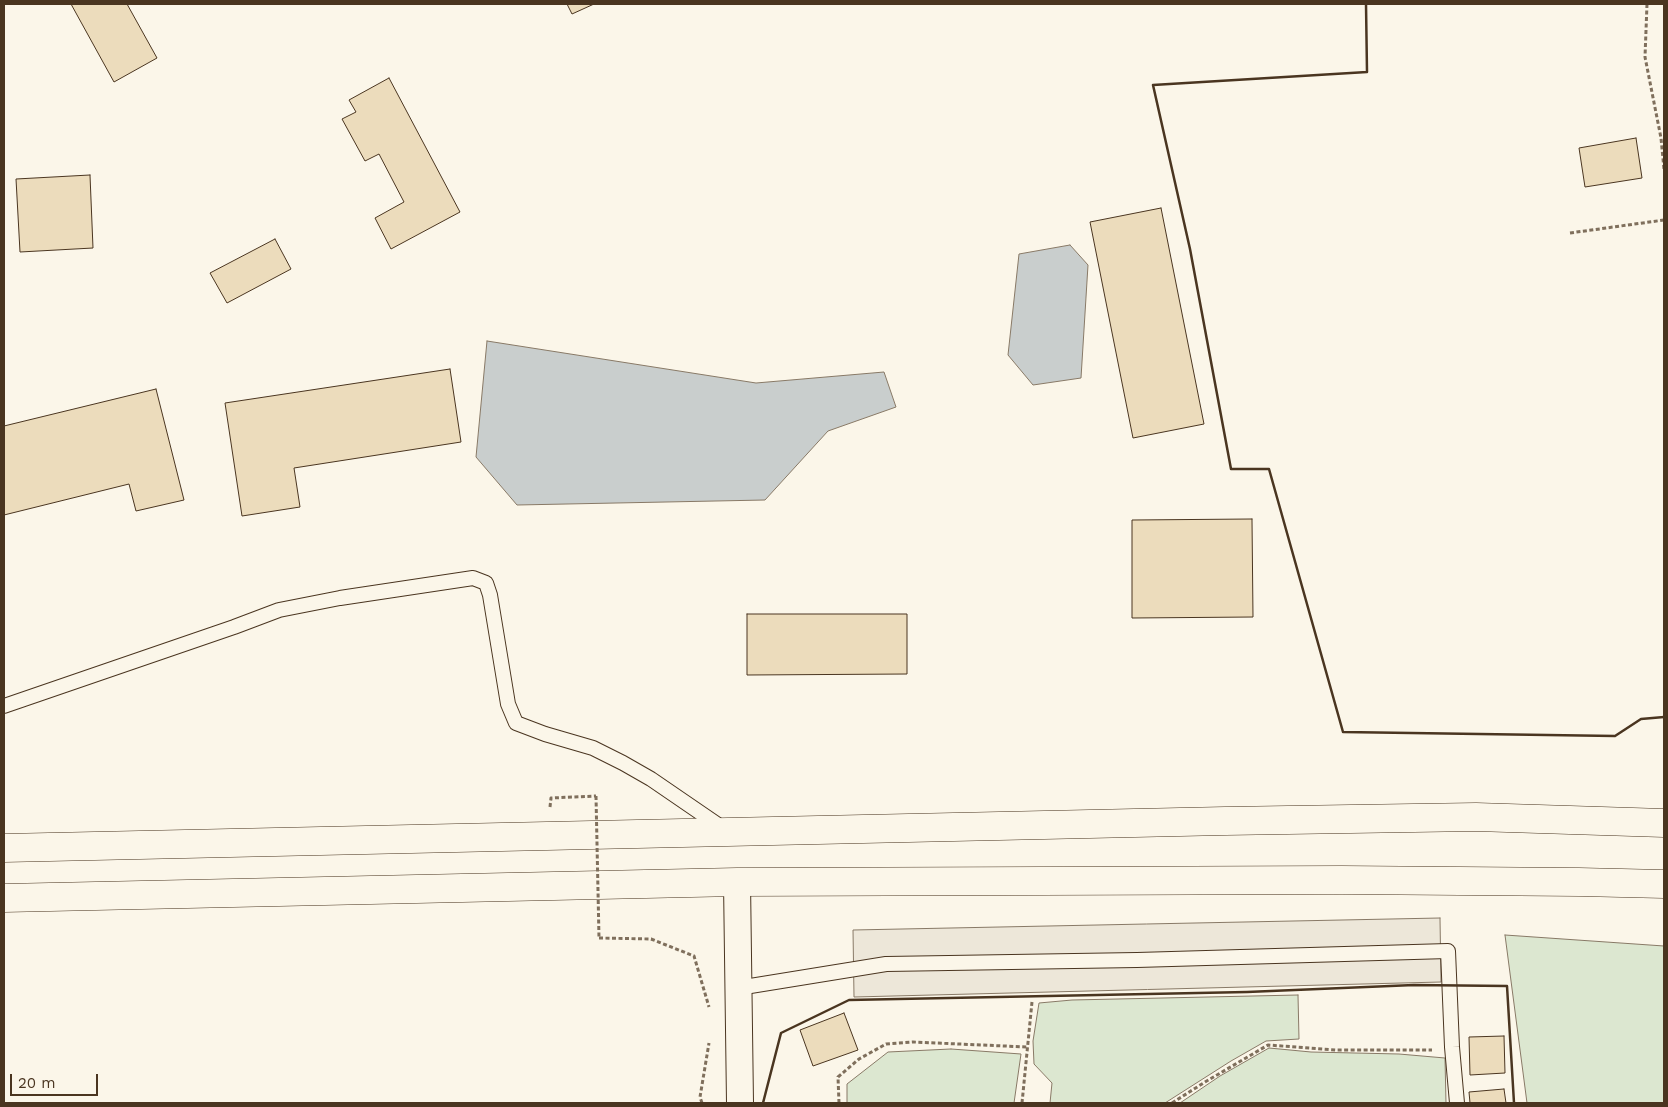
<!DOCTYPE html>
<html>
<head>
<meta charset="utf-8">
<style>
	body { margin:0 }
	#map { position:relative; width:1668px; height:1107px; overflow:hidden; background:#fbf6e9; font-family:"Work Sans",sans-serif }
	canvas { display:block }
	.frame { position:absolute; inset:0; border:5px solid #4a3520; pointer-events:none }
	.scale { position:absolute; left:10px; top:1074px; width:88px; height:22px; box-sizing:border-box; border:2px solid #4a3520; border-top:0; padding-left:6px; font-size:15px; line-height:18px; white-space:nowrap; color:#4a3520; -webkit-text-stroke:4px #fbf6e9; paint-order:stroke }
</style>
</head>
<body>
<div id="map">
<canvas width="1668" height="1107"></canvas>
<div class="frame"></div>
<div class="scale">20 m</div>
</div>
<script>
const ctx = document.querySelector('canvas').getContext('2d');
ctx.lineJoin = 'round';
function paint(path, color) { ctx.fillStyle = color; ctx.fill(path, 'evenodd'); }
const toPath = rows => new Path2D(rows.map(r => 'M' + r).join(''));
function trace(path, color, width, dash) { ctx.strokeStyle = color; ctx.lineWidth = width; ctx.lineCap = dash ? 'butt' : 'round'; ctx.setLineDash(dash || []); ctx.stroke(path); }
const green = toPath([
	[1505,935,1664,946,1664,1103,1527,1103,1505,935],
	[1298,995,1299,1039,1266,1041,1231,1061,1165,1103,1050,1103,1052,1083,1034,1064,1033,1041,1039,1003,1072,1000,1298,995],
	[1269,1048,1311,1052,1399,1054,1445,1058,1446,1103,1180,1103,1220,1076,1269,1048],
	[951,1049,1021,1054,1014,1103,847,1103,847,1084,888,1052,951,1049]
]);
paint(green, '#dce7d0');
trace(green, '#887966', 1);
const parking = toPath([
	[1440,918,1441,982,854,997,853,930,1440,918]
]);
paint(parking, '#ede7d9');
trace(parking, '#887966', 1);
const water = toPath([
	[1070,245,1088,265,1081,378,1033,385,1008,355,1019,254,1070,245],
	[487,341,756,383,884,372,896,407,828,431,765,500,517,505,476,457,487,341]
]);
paint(water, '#c9cecd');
trace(water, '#887966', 1);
const building = toPath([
	[71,4,127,4,157,58,114,82,71,4],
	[567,4,594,4,572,14,567,4],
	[389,78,460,212,391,249,375,218,404,202,379,154,365,161,342,119,356,112,349,100,389,78],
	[1636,138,1642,178,1585,187,1579,148,1636,138],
	[90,175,93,248,20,252,16,179,90,175],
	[1161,208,1204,424,1133,438,1090,222,1161,208],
	[275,239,291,269,227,303,210,273,275,239],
	[450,369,461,442,294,468,300,507,242,516,225,403,450,369],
	[156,389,184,500,136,511,129,484,4,515,4,426,156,389],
	[1252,519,1253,617,1132,618,1132,520,1252,519],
	[747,614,907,614,907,674,747,675,747,614],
	[844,1013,858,1050,813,1066,800,1030,844,1013],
	[1504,1036,1505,1073,1470,1075,1469,1037,1504,1036],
	[1504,1089,1506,1103,1470,1103,1469,1092,1504,1089]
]);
paint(building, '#ecdcbc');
trace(building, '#4a3520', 1);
const lane = toPath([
	[4,706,234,627,279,610,340,598,473,578,486,583,490,595,508,704,516,723,545,734,593,748,623,763,651,779,724,829],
	[738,988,886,964,1137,960,1448,951,1452,1047,1457,1103]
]);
const street = toPath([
	[737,882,740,1103]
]);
const primary = toPath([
	[4,848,1225,821,1476,817,1664,823],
	[4,898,737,882,1342,880,1579,882,1664,884]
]);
trace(lane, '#4a3520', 16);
trace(street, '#4a3520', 28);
trace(primary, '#4a3520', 29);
trace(toPath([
	[1647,4,1645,57,1661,138,1664,169],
	[1570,233,1664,220],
	[550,807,551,798,596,796],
	[599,938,651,939,694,956,709,1007],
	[702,1103,700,1097,709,1043],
	[839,1103,838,1077,859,1059,886,1044,913,1042,1027,1047],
	[1022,1103,1032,1002],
	[1172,1103,1205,1082,1268,1045,1336,1050,1432,1050]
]), '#7f6f5c', 3, [4, 2.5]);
trace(lane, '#fbf6e9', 14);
trace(street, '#fbf6e9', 26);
trace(primary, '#fbf6e9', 28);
trace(toPath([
	[596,796,599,938]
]), '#7f6f5c', 3, [4, 2.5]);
trace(toPath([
	[1366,4,1367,72,1153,85,1190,249,1231,469,1269,469,1343,732,1615,736,1641,719,1664,717],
	[763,1103,781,1033,849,1000,1247,992,1414,985,1507,986,1514,1103]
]), '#4a3520', 2.5);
</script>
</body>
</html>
